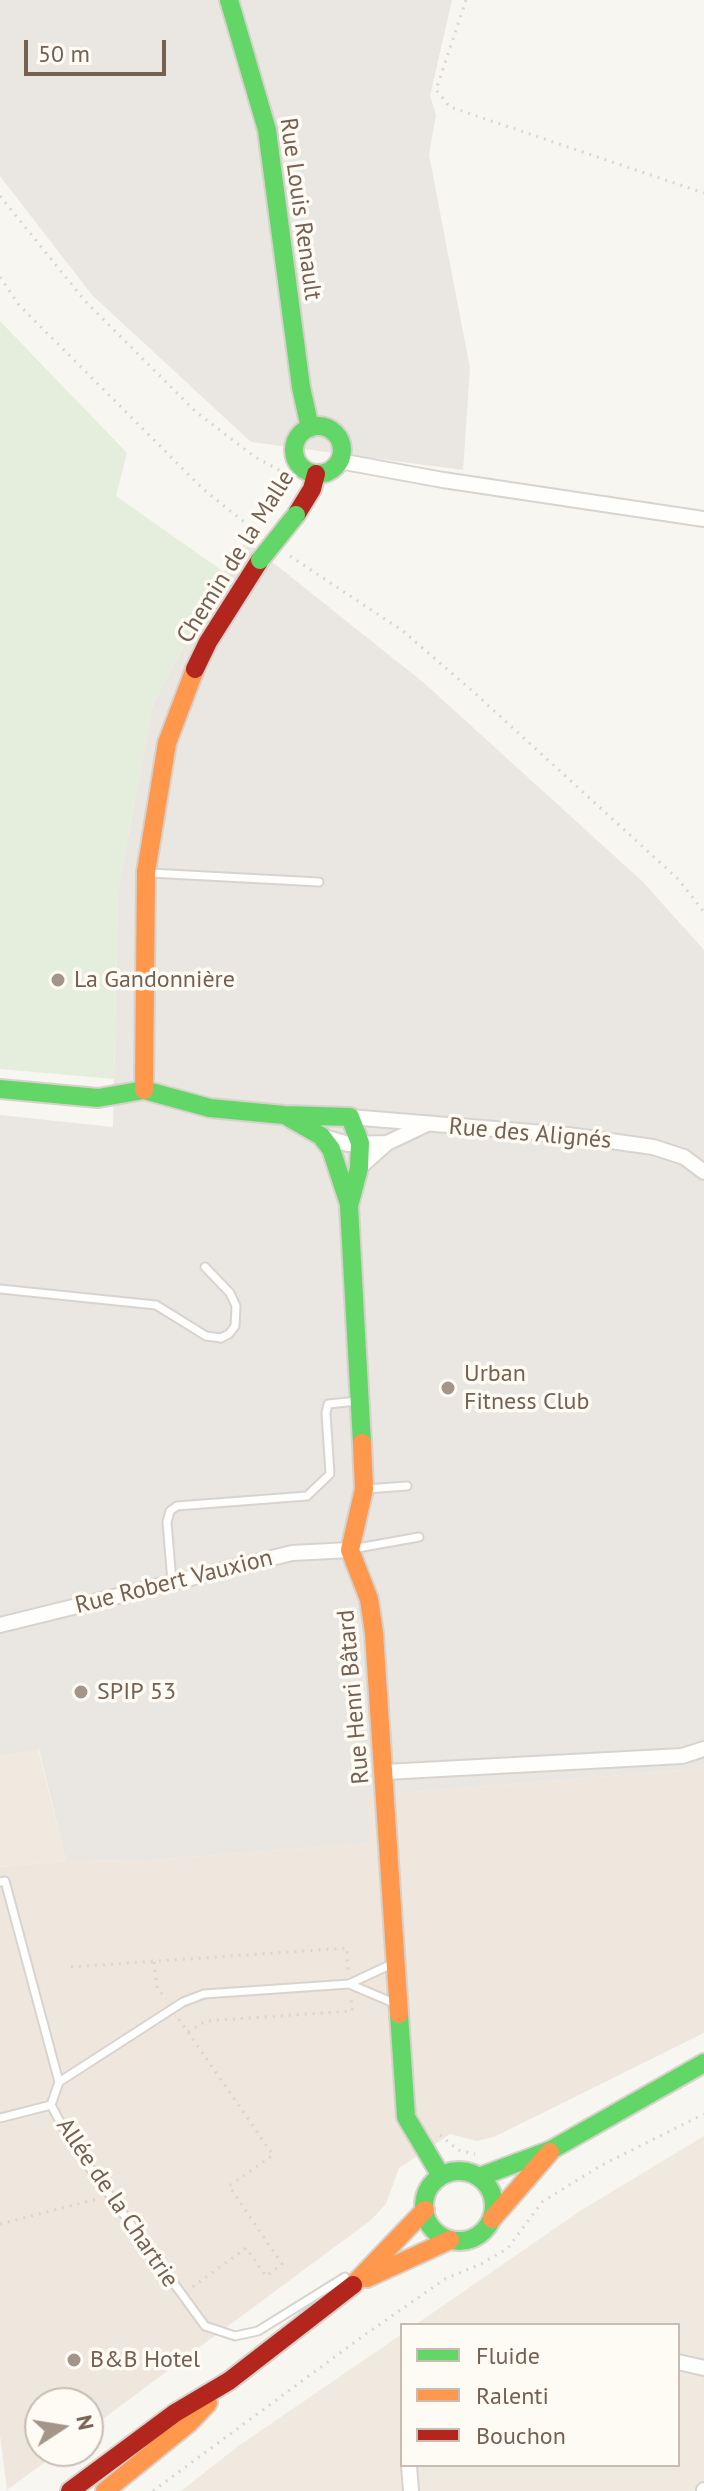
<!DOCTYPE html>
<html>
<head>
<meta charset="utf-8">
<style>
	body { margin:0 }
	#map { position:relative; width:704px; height:2491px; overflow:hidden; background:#f8f6f0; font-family:"PT Sans",sans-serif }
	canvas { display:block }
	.legend { position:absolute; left:400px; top:2323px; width:280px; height:144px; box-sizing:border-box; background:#fefbf4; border:2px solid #c7bdb3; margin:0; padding:10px 14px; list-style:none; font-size:24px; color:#756152 }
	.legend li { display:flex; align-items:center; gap:16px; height:40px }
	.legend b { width:40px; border:2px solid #c7bdb3 }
	.north { position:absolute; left:24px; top:2387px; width:80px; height:80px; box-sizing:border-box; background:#fefbf4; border:2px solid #c7bdb3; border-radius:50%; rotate:78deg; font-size:22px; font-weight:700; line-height:32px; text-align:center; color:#756152 }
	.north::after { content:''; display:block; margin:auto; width:28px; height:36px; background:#a39589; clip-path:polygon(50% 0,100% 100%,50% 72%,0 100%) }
	.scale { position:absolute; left:24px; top:40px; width:142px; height:36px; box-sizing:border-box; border:4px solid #756152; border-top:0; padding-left:10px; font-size:24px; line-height:28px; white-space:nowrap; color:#756152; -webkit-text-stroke:6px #fefbf4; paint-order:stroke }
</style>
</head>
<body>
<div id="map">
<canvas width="704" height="2491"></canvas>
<ul class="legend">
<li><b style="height:10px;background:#63d668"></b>Fluide</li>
<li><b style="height:10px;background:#ff974d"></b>Ralenti</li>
<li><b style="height:10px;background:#b3261e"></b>Bouchon</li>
</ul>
<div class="north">N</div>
<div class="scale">50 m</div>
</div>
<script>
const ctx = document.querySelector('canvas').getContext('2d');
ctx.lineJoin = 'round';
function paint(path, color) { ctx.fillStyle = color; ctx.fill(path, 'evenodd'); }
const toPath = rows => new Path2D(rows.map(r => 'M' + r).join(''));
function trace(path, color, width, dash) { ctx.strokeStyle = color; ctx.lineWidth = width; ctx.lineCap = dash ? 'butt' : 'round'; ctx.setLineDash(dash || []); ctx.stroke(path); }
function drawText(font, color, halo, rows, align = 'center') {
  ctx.font = font + ' "PT Sans",sans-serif'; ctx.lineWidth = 7; ctx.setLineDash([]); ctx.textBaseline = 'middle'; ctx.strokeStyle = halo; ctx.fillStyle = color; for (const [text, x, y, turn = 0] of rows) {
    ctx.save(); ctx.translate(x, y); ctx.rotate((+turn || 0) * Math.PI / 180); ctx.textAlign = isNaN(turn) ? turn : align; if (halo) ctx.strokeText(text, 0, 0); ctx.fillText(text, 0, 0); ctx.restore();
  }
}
paint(toPath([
	[38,1748,66,1861,0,1867,0,1756],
	[704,2136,704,2491,181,2491,237,2447,402,2334,402,2465,678,2465,678,2325,415,2325,580,2211]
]), '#f0e9df');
paint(toPath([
	[704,1764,704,2033,494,2137,477,2141,450,2134,399,2168,386,2204,371,2220,88,2430,88,2403,40,2403,40,2451,60,2451,7,2490,0,2435,0,1867,66,1861,153,1860,368,1843,365,1796,683,1770]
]), '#efe6de');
paint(toPath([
	[0,0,452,0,430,96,436,115,429,155,470,368,463,470,251,442,92,295,0,176],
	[246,541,424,683,643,882,704,950,704,1764,683,1770,366,1796,369,1843,153,1860,66,1861,39,1749,0,1756,0,1115,113,1127,118,890,153,703,224,572]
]), '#eae6e1');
paint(toPath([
	[0,321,127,453,116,496,224,572,153,703,118,890,114,1079,0,1069]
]), '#e5eedc');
const lane = toPath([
	[150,873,319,882],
	[0,1289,156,1305,206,1336,221,1338,229,1334,235,1326,236,1306,230,1293,205,1267],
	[366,1489,407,1486],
	[352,1549,419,1537],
	[172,1582,167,1522,170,1511,177,1506,307,1496,330,1474,326,1413,328,1404,358,1401],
	[0,1882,5,1881,59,2082],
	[349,1984,394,1963],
	[0,2118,51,2105],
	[345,2277,258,2331,235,2336,205,2326,71,2142,51,2105,59,2082,183,2002,204,1994,349,1984,394,2003]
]);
const street = toPath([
	[339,461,443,480,704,519],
	[350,1117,568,1135,653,1147,684,1157,704,1172],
	[321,1136,348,1144,387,1143],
	[359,1168,387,1143,425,1125],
	[0,1625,292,1553,350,1550],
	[385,1772,682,1756,704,1749],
	[678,2362,704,2368],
	[409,2465,411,2491],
	[704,2491,704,2490]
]);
const fast = toPath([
	[229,0,267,130,301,387,310,428],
	'294 450a24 24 0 1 1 48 0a24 24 0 1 1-48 0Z',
	[0,1089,98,1098,144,1090,210,1108,284,1115,350,1117,360,1143,359,1168,349,1206,362,1443],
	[288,1117,321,1136,331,1149,349,1204],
	[399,2014,406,2117,441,2176],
	'424 2206a35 35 0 1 1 70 0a35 35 0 1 1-70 0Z',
	[479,2177,551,2150,704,2063]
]);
const slow = toPath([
	[144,1090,146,872,167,743,195,669],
	[362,1443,364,1489,350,1550,369,1599,374,1633,399,2014],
	[492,2219,550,2152],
	[367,2278,450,2240],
	[353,2285,425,2210],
	[105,2491,189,2423,208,2403]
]);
const jam = toPath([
	[296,515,312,489,316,474],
	[195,669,208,642,260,560],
	[70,2491,175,2413,229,2381,353,2285]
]);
trace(lane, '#d8d3ce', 11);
trace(street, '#d8d3ce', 18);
trace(fast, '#d6d2cb', 22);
trace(slow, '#d6d2cb', 22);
trace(jam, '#d6d2cb', 22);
trace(toPath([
	[466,0,436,90,450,107,704,193],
	[0,196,85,301,196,412,255,457,292,477,297,477],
	[0,277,19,305,203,489,258,533],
	[290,556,403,631,478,696,678,879,704,912],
	[154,1962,157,1988,166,1999],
	[71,1967,347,1948,348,1972],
	[179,2019,273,2155,229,2186,282,2264,266,2276,246,2248,191,2288],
	[188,2032,206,2021,352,2011,351,1999],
	[440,2135,458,2150,475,2154],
	[0,2224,97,2199],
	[153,2491,363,2336,445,2279,481,2264,508,2248,542,2202,600,2166,704,2114]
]), '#dad6d0', 3, [2, 6]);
trace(lane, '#fefefd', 7);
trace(street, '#fefefd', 14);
trace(fast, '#63d668', 18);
trace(slow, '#ff974d', 18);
trace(jam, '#b3261e', 18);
const fastBridge = toPath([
	[260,560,296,515]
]);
trace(fastBridge, '#d6d2cb', 22, []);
trace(fastBridge, '#63d668', 18);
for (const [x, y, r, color] of [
	[58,980,8,"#a39589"],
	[448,1388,8,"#a39589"],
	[81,1692,8,"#a39589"],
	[74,2360,8,"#a39589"]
]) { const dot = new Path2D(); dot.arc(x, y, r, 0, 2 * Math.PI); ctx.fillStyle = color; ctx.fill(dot); trace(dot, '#fefbf4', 3); }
drawText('24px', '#756152', '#fefbf4', [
	["Rue Louis Renault",300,209,82],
	["Chemin de la Malle",236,557,-58],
	["Rue des Alignés",530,1134,5],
	["Rue Robert Vauxion",174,1582,-14],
	["Rue Henri Bâtard",354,1697,-95],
	["Allée de la Chartrie",117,2203,56]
]);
drawText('24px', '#756152', '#fefbf4', [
	["La Gandonnière",74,980],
	["Urban",464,1374],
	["Fitness Club",464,1402],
	["SPIP 53",97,1692],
	["B&B Hotel",90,2360]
], 'left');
</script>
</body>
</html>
